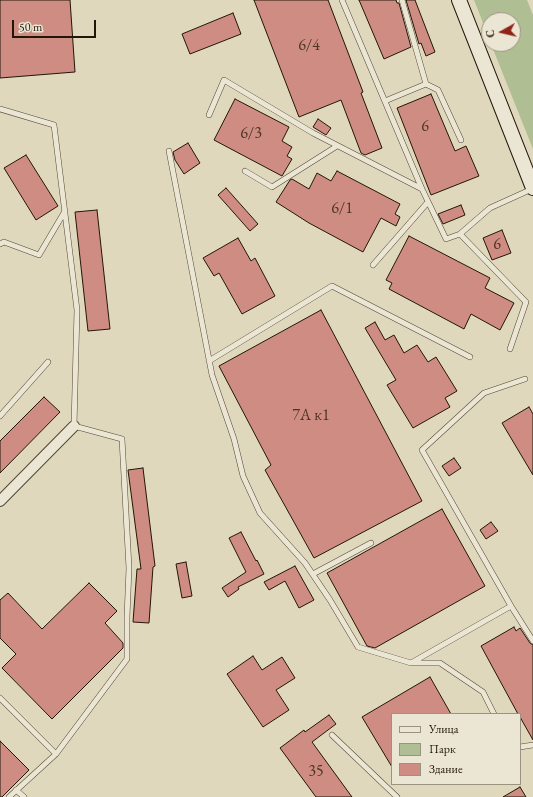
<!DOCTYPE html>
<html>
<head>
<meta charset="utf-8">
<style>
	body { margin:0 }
	#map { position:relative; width:533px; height:797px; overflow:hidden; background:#e0d8bc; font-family:"EB Garamond",serif }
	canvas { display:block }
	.legend { position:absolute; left:391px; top:713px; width:130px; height:72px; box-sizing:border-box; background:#ebe6d3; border:1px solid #9b9382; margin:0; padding:5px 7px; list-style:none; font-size:12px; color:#221609 }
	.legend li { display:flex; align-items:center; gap:8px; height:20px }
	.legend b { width:20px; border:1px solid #9b9382 }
	.north { position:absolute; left:481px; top:12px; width:40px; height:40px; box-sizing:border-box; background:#ebe6d3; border:1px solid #9b9382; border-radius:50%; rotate:262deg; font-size:11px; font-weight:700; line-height:16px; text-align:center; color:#221609 }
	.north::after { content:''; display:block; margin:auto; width:14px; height:18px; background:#8f2418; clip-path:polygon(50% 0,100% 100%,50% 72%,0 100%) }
	.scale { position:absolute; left:12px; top:20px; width:84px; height:18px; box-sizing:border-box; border:2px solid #221609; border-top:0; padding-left:5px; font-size:12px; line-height:14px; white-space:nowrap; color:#221609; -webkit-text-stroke:3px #ebe6d3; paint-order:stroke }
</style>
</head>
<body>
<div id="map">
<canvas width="533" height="797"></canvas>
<ul class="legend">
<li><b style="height:5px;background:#ebe6d3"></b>Улица</li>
<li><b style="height:11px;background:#afbf93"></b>Парк</li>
<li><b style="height:11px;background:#ce8c82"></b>Здание</li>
</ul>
<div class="north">С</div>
<div class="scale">50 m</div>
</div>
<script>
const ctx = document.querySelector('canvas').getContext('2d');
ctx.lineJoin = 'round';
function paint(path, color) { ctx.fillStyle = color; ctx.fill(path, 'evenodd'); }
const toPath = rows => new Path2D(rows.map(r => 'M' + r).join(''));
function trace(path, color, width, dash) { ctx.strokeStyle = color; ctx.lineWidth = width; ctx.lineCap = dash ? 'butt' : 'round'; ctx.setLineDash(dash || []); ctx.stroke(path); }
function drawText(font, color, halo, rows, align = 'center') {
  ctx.font = font + ' "EB Garamond",serif'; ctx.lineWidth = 4; ctx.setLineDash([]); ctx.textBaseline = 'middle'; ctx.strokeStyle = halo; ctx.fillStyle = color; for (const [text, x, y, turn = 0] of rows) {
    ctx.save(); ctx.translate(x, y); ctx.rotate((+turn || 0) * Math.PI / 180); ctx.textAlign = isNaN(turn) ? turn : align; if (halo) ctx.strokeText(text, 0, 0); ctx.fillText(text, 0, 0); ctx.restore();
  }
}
paint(toPath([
	[474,0,527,0,533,15,533,149,491,44,513,44,513,20,489,20,489,38]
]), '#afbf93');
const building = toPath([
	[0,0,70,0,75,72,0,78,0,0],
	[254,0,328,0,363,92,361,93,382,148,365,155,361,153,341,100,299,117,254,0],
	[359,0,396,0,397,3,399,3,411,47,384,59,359,0],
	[406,0,415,0,435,52,426,56,421,43,419,44,406,0],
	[233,13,241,34,190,54,182,34,233,13],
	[431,94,455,151,466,146,479,176,431,195,397,108,431,94],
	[235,99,289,127,282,141,292,147,287,156,292,159,282,176,214,140,235,99],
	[318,119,331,128,326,135,313,127,318,119],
	[188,143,200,163,184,174,175,160,173,152,188,143],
	[26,155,58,206,36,220,4,168,26,155],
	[337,171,400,204,395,214,400,217,396,226,381,218,363,252,309,223,276,202,290,180,292,179,309,189,317,173,331,181,337,171],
	[226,188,258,224,250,231,218,195,226,188],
	[461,205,465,215,443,224,438,214,461,205],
	[97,210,110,329,88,331,75,212,97,210],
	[502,230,511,253,492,260,483,238,502,230],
	[409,236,490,278,485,288,514,303,500,330,471,314,464,329,389,289,392,283,386,280,409,236],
	[238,238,251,261,255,258,275,296,242,314,219,273,214,276,203,258,238,238],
	[321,310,422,501,314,558,265,470,271,465,219,366,321,310],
	[375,322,385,340,394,335,404,353,417,345,428,362,436,357,457,391,445,398,450,407,413,428,387,385,396,380,365,328,375,322],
	[44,397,60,412,0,473,0,441,44,397],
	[529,407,533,414,533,475,502,423,529,407],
	[454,458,461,468,449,476,442,466,454,458],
	[143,468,155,566,153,567,149,623,133,622,137,569,141,569,128,470,143,468],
	[442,509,485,586,375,648,367,646,327,573,442,509],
	[491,522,498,531,486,539,480,530,491,522],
	[241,532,256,561,257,560,264,574,238,587,239,589,228,597,222,588,246,572,229,538,241,532],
	[186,562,192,596,182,598,176,564,186,562],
	[295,566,314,600,299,608,285,581,269,590,264,582,295,566],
	[89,583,117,611,105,623,123,643,123,648,52,719,2,668,16,654,0,638,0,600,8,593,42,629,89,583],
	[514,627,516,631,520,628,530,643,533,645,533,740,520,717,520,714,518,714,481,646,514,627],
	[253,656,262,670,282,657,295,678,276,690,289,710,263,727,227,674,253,656],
	[430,677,451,714,392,714,392,767,362,717,430,677],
	[329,715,336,724,312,742,352,797,316,797,280,748,304,730,305,732,329,715],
	[0,741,29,770,2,797,0,797,0,741],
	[520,787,526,797,503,797,520,787]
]);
paint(building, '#ce8c82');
trace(building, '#221609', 1);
const lane = toPath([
	[342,0,422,189],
	[426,84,438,90,461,140],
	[385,101,426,84,402,0],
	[0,109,54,125,77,310,74,426,122,439,129,568,127,617,127,659,56,754,9,797],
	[209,115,224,80,313,133,422,189,446,239,460,234,490,208,532,189],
	[169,151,212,375,234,439,243,476,260,513,305,563,330,600,358,647,411,663,511,606,422,450,484,393,525,379],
	[245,171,272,187,337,146],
	[460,234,526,302,510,349],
	[0,244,4,242,39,255,65,211],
	[373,265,428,202],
	[209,361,332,286,470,357],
	[0,416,48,362],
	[313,574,371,543],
	[511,606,533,641],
	[411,663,440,663,483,692,494,714],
	[0,698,56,754],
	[332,735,397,797],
	[520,747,533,745],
	[16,790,24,797]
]);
const street = toPath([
	[0,501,74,426]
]);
const secondary = toPath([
	[459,0,533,188]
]);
trace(lane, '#524636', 6);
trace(street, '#524636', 12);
trace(secondary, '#221609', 16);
trace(lane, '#ebe6d3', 5);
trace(street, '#ebe6d3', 10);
trace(secondary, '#ebe6d3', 14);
drawText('16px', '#4d3427', null, [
	["6/4",309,46],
	["6",425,127],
	["6/3",251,134],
	["6/1",342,209],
	["6",497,245],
	["7А к1",311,416],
	["35",316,772]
]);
</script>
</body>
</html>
